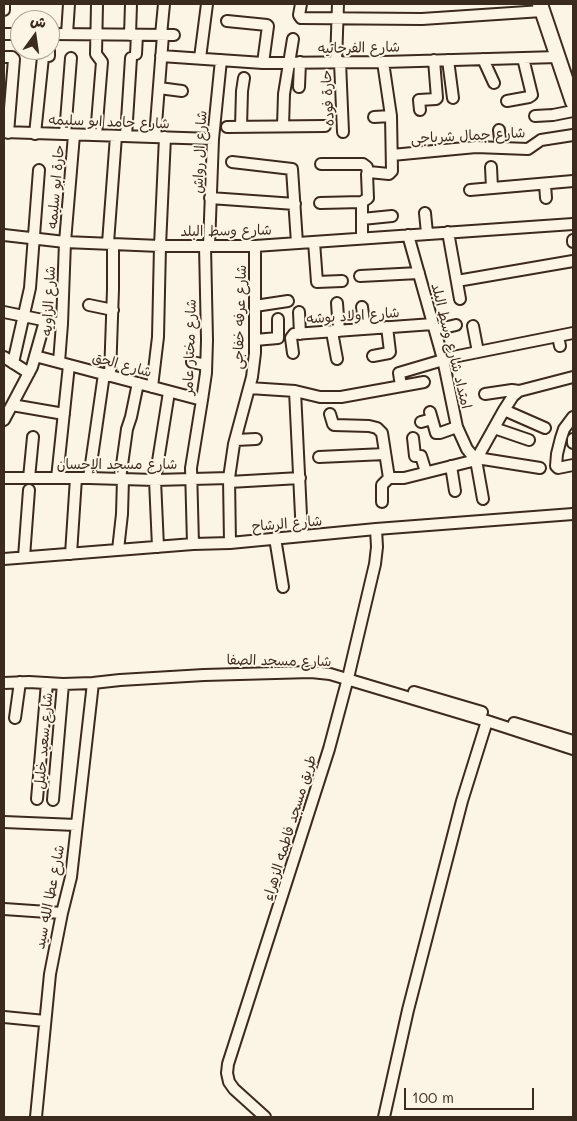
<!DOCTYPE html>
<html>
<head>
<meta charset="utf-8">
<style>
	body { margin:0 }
	#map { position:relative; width:577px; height:1121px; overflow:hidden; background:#fcf5e5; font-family:Mali,"Playpen Sans Arabic",sans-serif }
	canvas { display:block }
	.frame { position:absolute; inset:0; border:5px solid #3b2a1e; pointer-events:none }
	.north { position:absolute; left:10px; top:10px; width:50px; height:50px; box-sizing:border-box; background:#fcf5e5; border:1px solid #afa495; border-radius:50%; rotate:14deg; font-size:14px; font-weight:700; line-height:20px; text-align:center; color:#3b2a1e }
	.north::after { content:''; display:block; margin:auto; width:18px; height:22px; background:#3b2a1e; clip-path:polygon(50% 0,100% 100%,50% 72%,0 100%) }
	.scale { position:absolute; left:404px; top:1088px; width:130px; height:22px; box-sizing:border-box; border:2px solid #3b2a1e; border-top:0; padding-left:6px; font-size:15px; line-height:18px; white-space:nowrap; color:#3b2a1e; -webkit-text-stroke:4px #fcf5e5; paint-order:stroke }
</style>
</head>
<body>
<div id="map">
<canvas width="577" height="1121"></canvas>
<div class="frame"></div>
<div class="north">ش</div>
<div class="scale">100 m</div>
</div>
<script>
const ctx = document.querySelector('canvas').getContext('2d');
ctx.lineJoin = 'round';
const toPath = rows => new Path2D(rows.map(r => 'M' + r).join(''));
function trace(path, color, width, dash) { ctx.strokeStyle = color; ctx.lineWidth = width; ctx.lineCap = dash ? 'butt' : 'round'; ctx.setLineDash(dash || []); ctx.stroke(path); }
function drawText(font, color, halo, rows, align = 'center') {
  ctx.font = font + ' Mali,"Playpen Sans Arabic",sans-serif'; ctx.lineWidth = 4; ctx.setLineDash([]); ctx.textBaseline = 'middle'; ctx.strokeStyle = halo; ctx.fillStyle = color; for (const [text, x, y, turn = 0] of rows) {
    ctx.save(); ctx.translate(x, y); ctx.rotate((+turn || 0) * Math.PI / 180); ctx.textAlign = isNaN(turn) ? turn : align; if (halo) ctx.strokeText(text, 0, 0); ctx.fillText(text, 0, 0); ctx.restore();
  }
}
const street = toPath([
	[301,4,299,15,301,18,422,19,542,11],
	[4,10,4,4],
	[227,21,267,25,268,26,263,63],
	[4,34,20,34],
	[50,34,174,35],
	[67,34,69,4],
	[130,35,131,4],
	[161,35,164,4],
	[136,54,137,35],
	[161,56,263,63,383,62,558,57],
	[4,57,12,57,14,59,8,133],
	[200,58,207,4],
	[483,59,494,83],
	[448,60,453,98],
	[336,62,338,4],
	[340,62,343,132],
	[299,87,300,62],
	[159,88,182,91],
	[507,101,529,97,532,95,523,58],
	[420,110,419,100,436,99,437,98,434,60],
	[535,116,553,115,573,111],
	[374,117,391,116],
	[283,126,284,94,293,39],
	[227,127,325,126],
	[241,127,242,91,244,78],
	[499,130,501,148],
	[4,132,213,139],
	[35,134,43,57,44,56,49,56,49,50],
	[65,134,71,58],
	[96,135,102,62,96,54,97,4],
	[126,136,131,58],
	[155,137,163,35],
	[392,155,476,147,528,149,541,140,573,135],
	[232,162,292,169,297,243],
	[321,164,363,164,367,167,368,173],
	[491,167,492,188],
	[545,184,546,198],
	[470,190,573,181],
	[210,198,295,204],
	[320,203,362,202],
	[425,213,427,233],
	[362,219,392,216],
	[448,232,460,299],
	[4,235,65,242,160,246,255,246,573,224],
	[408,235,443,359,457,427,467,449,476,460],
	[362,238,362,202,368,198,367,174,369,172,389,174,392,171,391,116,383,62],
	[573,240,573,242],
	[314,242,317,282,342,281],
	[108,243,116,136],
	[209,246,213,139,221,60],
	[360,276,419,273],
	[457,281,573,261],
	[337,303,339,331],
	[89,305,113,310],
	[255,306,288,301],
	[362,307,365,329],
	[4,312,62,324],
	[299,312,300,334],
	[473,326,478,352],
	[435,330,456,325],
	[332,332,337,359],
	[558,336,560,346],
	[255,340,278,338,278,319],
	[293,353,291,338,294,334,433,324],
	[35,356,202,400],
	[373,356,389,353,390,352,387,327],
	[4,357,29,373],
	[443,359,573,333],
	[59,362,62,324,65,242,74,135],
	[192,362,206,365],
	[13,363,30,288,39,170],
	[110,376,113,289,113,244],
	[401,386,399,373,443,360],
	[152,387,158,337,160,246,165,137],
	[249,388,295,391,320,397,341,397,424,382],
	[295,391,302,536],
	[485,394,512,390,519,391],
	[12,405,64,414],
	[504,410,545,428],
	[430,412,436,433,440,433,457,427],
	[330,414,333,424,334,425,369,426,377,428,382,433,389,478,382,485,382,502],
	[573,417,564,429,561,438,557,454,556,466,558,468,573,465],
	[4,420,32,367,45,321],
	[421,422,432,419],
	[494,428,529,440],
	[413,438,415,456,421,456,426,472],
	[573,439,573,443],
	[236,440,256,439],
	[319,457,385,454],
	[476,460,504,410,513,396,519,391,573,377],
	[476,460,483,499],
	[451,466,455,491],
	[4,478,89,478,155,480,229,478],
	[29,478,33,437],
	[57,478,69,365],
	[89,478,104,374],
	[389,478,404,478,476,460,483,459,540,468],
	[120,479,127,429,131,417,138,383],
	[229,482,300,478],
	[275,538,283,587],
	[230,543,229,478,234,444,252,377,255,353,255,246],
	[193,544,191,468,202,400,206,373,207,340,205,246],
	[158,547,155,480,169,392],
	[118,550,122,514,123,479],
	[71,554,76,478],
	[24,557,29,490],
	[4,559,193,544,230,543,376,529,573,514],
	[4,683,29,682,63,684,93,683,120,680,204,675,311,672,330,674,487,721,573,749],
	[414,692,482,712],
	[15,718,20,682],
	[514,723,573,741],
	[37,799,47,683],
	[53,800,63,684],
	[4,822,76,825],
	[4,909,62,913],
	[4,1017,45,1021],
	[36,1117,50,974,62,913,71,877,93,683],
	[265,1117,234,1089,229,1082,227,1073,228,1064,329,749,348,678,375,564,377,547,376,529],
	[384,1117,408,1010,462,801,487,721]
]);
const secondary = toPath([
	[540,4,573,102]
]);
trace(street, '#3b2a1e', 14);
trace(secondary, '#3b2a1e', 18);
trace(street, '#fcf5e5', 10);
trace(secondary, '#fcf5e5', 14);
drawText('14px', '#3b2a1e', '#fcf5e5', [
	["شارع الفرحاتيه",359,48,-1],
	["حارة فوده",328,98,-93],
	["شارع حامد ابو سليمه",109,122,2],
	["شارع جمال شرباجى",468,136,-3],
	["شارع ال رواش",200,152,-87],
	["حارة ابو سليمه",56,187,-85],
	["شارع وسط البلد",226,231,-1],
	["شارع الزاويه",49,301,-87],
	["شارع اولاد بوشه",353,316,-4],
	["شارع عرفه خفاجى",240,317,-88],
	["امتداد شارع وسط البلد",451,346,76],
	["شارع مختار عامر",190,347,-88],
	["شارع الحق",122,365,15],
	["شارع مسجد الإحسان",117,465],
	["شارع الرشاح",287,524,-5],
	["شارع مسجد الصفا",279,661,1],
	["شارع سعيد خليل",44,741,-85],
	["طريق مسجد فاطمه الزهراء",290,828,-73],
	["شارع عطا الله سيد",50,897,-79]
]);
</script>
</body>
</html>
